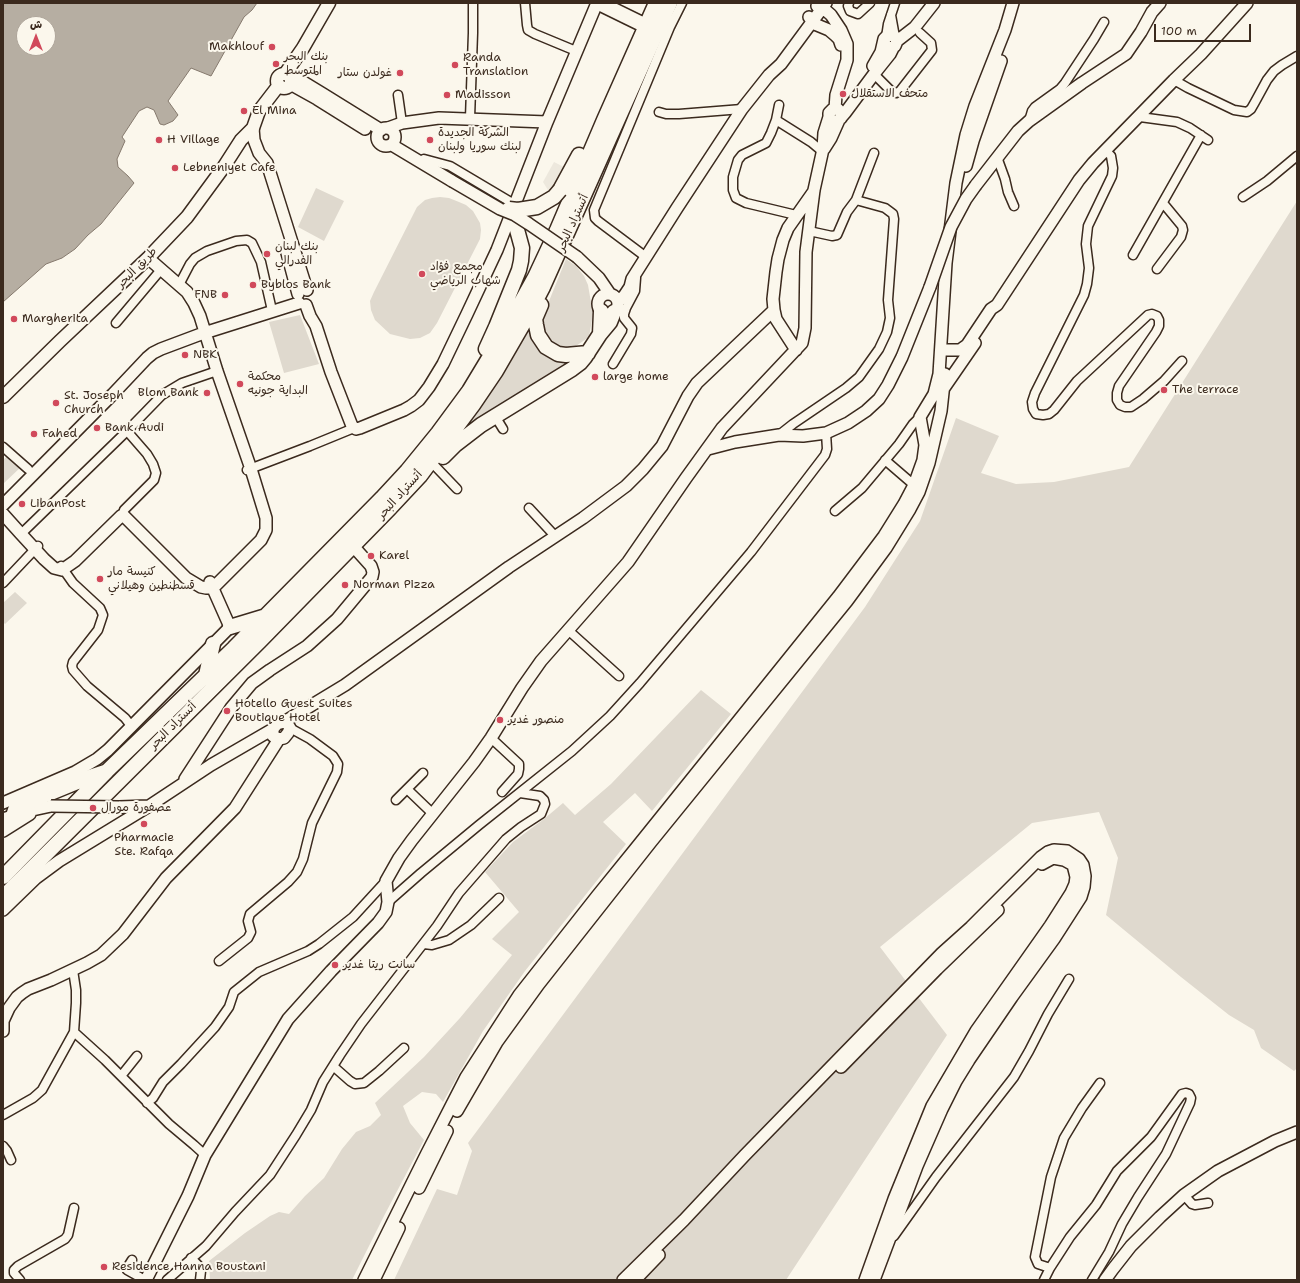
<!DOCTYPE html>
<html>
<head>
<meta charset="utf-8">
<style>
	body { margin:0 }
	#map { position:relative; width:1300px; height:1283px; overflow:hidden; background:#fbf7ec; font-family:"Shantell Sans","Playpen Sans Arabic",sans-serif }
	canvas { display:block }
	.frame { position:absolute; inset:0; border:4px solid #3b2a1e; pointer-events:none }
	.north { position:absolute; left:16px; top:16px; width:40px; height:40px; box-sizing:border-box; background:#fbf7ec; border:1px solid #aea59a; border-radius:50%; rotate:0deg; font-size:11px; font-weight:700; line-height:16px; text-align:center; color:#3b2a1e }
	.north::after { content:''; display:block; margin:auto; width:14px; height:18px; background:#d1495b; clip-path:polygon(50% 0,100% 100%,50% 72%,0 100%) }
	.scale { position:absolute; left:1154px; top:24px; width:97px; height:18px; box-sizing:border-box; border:2px solid #3b2a1e; border-top:0; padding-left:5px; font-size:12px; line-height:14px; white-space:nowrap; color:#3b2a1e; -webkit-text-stroke:3px #fbf7ec; paint-order:stroke }
</style>
</head>
<body>
<div id="map">
<canvas width="1300" height="1283"></canvas>
<div class="frame"></div>
<div class="north">ش</div>
<div class="scale">100 m</div>
</div>
<script>
const ctx = document.querySelector('canvas').getContext('2d');
ctx.lineJoin = 'round';
function paint(path, color) { ctx.fillStyle = color; ctx.fill(path, 'evenodd'); }
const toPath = rows => new Path2D(rows.map(r => 'M' + r).join(''));
function trace(path, color, width, dash) { ctx.strokeStyle = color; ctx.lineWidth = width; ctx.lineCap = dash ? 'butt' : 'round'; ctx.setLineDash(dash || []); ctx.stroke(path); }
function drawText(font, color, halo, rows, align = 'center') {
  ctx.font = font + ' "Shantell Sans","Playpen Sans Arabic",sans-serif'; ctx.lineWidth = 4; ctx.setLineDash([]); ctx.textBaseline = 'middle'; ctx.strokeStyle = halo; ctx.fillStyle = color; for (const [text, x, y, turn = 0] of rows) {
    ctx.save(); ctx.translate(x, y); ctx.rotate((+turn || 0) * Math.PI / 180); ctx.textAlign = isNaN(turn) ? turn : align; if (halo) ctx.strokeText(text, 0, 0); ctx.fillText(text, 0, 0); ctx.restore();
  }
}
paint(toPath([
	[554,162,568,169,551,195,543,182]
]), '#ede8dd');
paint(toPath([
	[316,188,344,201,324,241,298,227],
	[440,197,449,198,459,202,466,205,473,211,480,223,481,230,480,239,437,323,430,333,420,338,410,339,390,334,375,320,371,310,370,301,374,292,417,207,425,200,432,198],
	[1297,201,1297,1068,1294,1071,1261,1048,1254,1030,1229,1015,1181,977,1106,915,1118,858,1099,812,1032,823,880,947,947,1035,786,1280,394,1280,437,1189,457,1195,472,1151,468,1143,865,607,920,521,956,418,999,436,981,473,1016,484,1054,482,1129,467],
	[566,259,576,266,584,276,588,285,593,314,589,337,573,348,561,348,552,345,546,338,541,321],
	[300,315,319,364,284,373,269,322],
	[529,330,534,344,542,353,551,359,560,361,568,360,571,363,511,397,465,428,508,366],
	[10,453,22,466,3,484,3,460],
	[15,592,27,603,5,624,3,622,3,603],
	[701,690,731,714,652,811,635,793,603,822,626,844,525,971,483,1031,443,1102,436,1094,422,1092,403,1106,410,1123,424,1140,385,1214,352,1280,210,1280,209,1261,245,1233,270,1216,279,1212,289,1214,305,1196,324,1178,342,1149,356,1132,370,1126,381,1115,375,1103,424,1057,460,1018,512,955,492,939,519,912,485,872,513,842,544,819,563,803,575,815,611,784]
]), '#dfd9ce');
const water = toPath([
	[3,3,257,3,252,10,244,17,211,76,191,68,168,101,178,115,173,121,164,125,160,124,154,110,147,107,139,111,122,137,125,141,117,159,118,167,128,176,134,183,101,224,88,235,75,249,62,258,46,264,3,302,3,3],
	[24,24,48,24,48,48,24,48,24,24]
]);
paint(water, '#b6aea2');
trace(water, '#85796d', 1);
const street = toPath([
	[525,3,527,25,528,30,535,34,576,51],
	[849,3,848,6,850,11,858,14,870,3],
	[891,15,895,37],
	[886,37,888,24,895,3],
	[874,74,891,91,896,93,900,91,932,50,931,43,920,33],
	[1174,80,1188,88,1234,110,1247,112,1251,109,1255,102,1267,80,1274,71,1282,65,1297,56],
	[398,95,402,123],
	[659,112,666,114,679,114,742,109],
	[1140,117,1177,122,1190,128,1208,140],
	[470,118,473,33,473,3],
	[776,120,779,105],
	[1029,121,1032,111,1035,107,1060,89,1065,83,1094,39,1104,22],
	[1106,151,1111,156,1113,168,1112,176,1088,226,1086,244,1089,268,1087,284,1084,295,1035,393,1032,402,1033,409,1036,414,1043,415,1049,414,1054,410,1077,381,1148,315,1152,314,1157,316,1159,320,1159,326,1156,332,1119,386,1117,393,1117,400,1120,405,1125,407,1131,407,1143,399,1164,381,1182,361],
	[997,157,1005,179,1008,192,1014,206],
	[424,159,450,166,514,204],
	[1243,197,1267,181,1297,156],
	[796,215,746,203,736,198,733,190,733,177,738,160,742,155,766,143,771,133,776,120,811,142,823,152],
	[809,231,832,236,837,235,847,212,856,200,874,153],
	[1133,255,1201,135],
	[646,257,598,221,595,218,594,210,670,27,682,3],
	[1157,269,1181,237,1183,230,1182,226,1163,203],
	[179,285,190,264,195,258,207,251,236,241,247,240,252,243,261,262,271,306],
	[116,323,159,272],
	[613,364,631,334,632,328,624,318,624,314,626,308,635,291,636,278],
	[495,416,503,429],
	[779,435,793,424,846,388,859,377,879,349,887,332,890,318,888,300,894,219,893,214,885,208,856,200],
	[3,447,28,469],
	[885,460,914,485],
	[435,466,457,489],
	[247,470,310,446,354,428],
	[529,508,555,536],
	[835,511,862,488,899,444,913,424,920,417],
	[123,515,124,510,154,480,156,473,153,464,147,454,127,431],
	[21,534,127,431,162,395,182,383,217,371],
	[61,566,73,583,100,608,103,615,98,630,73,662,72,666,73,670,87,686,125,718,132,727],
	[3,583,38,546],
	[568,630,619,676],
	[491,738,519,764,519,769,518,774,502,792],
	[407,789,432,813],
	[396,800,423,773],
	[388,902,421,873,479,825,572,751,610,716,640,683,751,552,825,455,827,449,826,433],
	[424,944,432,945,449,940,471,925,499,898],
	[219,961,248,938,251,932,248,921,250,914,288,882,297,872,303,859,312,823,337,772,338,764,333,756,310,739,290,728],
	[74,1032,105,1060,169,1124,194,1145,205,1155],
	[333,1066,350,1081,355,1084,364,1083,379,1071,404,1048],
	[121,1076,137,1056],
	[147,1103,153,1098,163,1082,181,1064,215,1027,229,1007,234,992,259,972,308,951,319,944,353,917,386,881],
	[3,1115,33,1098,42,1090,74,1032,76,1003,76,990,73,970],
	[3,1146,7,1151,11,1160],
	[1184,1195,1192,1204,1195,1205,1208,1203],
	[894,1236,936,1177,1014,1077,1029,1051,1048,1014,1069,979],
	[191,1258,198,1265,201,1271,200,1280],
	[132,1260,127,1268,127,1270,145,1280],
	[1050,1268,1038,1264,1035,1257,1051,1177,1064,1138,1082,1108,1100,1083],
	[20,1280,14,1273,14,1270,18,1266,65,1239,68,1235,74,1208],
	[167,1280,206,1246,235,1212,270,1175,296,1135,311,1110,323,1082,340,1055,361,1024,437,926,459,893,506,839,521,827,541,814,545,804,544,800,540,796,520,793],
	[1044,1280,1050,1268,1070,1237,1096,1205,1117,1171,1151,1137,1182,1094,1186,1093,1189,1094,1191,1098,1190,1103,1166,1154,1138,1197,1122,1224,1109,1252,1092,1280]
]);
const secondary = toPath([
	[817,6,823,8,831,15,841,30,847,44,847,60,836,95,835,109],
	[809,17,817,25,829,30,836,36,839,39,841,45],
	[897,41,915,27,934,3],
	[873,66,881,52,884,39,886,37,890,35,893,35,897,39,897,41,895,46,891,48,886,46,884,42],
	[289,76,300,80,323,94,381,130],
	[290,84,317,99,365,129],
	[841,118,841,113,838,109,833,109,829,113,829,115,830,119,835,122,839,120,845,113,874,74,890,54,893,48],
	'377 137a9 9 0 1 1 18 0a9 9 0 1 1-18 0Z',
	[253,128,254,140,259,153,267,163,307,290],
	[388,128,402,123,439,118,547,122,597,3],
	[392,145,452,181],
	[824,149,831,138,839,120],
	[966,166,973,141,1001,61],
	[976,185,1018,131,1029,121,1082,83,1126,54,1141,32,1152,12,1160,3],
	[287,253,298,294],
	[577,257,599,278,610,294],
	'598 304a10 10 0 1 1 20 0a10 10 0 1 1-20 0Z',
	[618,302,624,296,630,287,632,279,677,208,742,109,769,75,781,64,826,3],
	[306,305,310,316,316,326,331,372,352,426,356,429,360,428,404,410,411,406,419,400,429,387,443,364,467,314,497,250,547,122],
	[796,350,776,319,774,310,773,299,776,272,778,259,783,240,788,228,814,191],
	[947,350,960,350,967,345,991,309,997,305,1079,180,1093,163,1174,80,1201,54,1247,3],
	[944,388,975,343],
	[708,449,735,442,779,435,803,436,826,433,848,423,866,411,879,399,888,385,902,357,930,287],
	[3,505,113,394,147,358,153,353,161,349,201,334,299,303],
	[3,514,21,534,44,559,54,568,62,570,75,561,121,516,123,515,186,578,201,587,206,588,213,588,261,540,266,530,266,518,251,469,217,371,200,316,194,303,187,292,148,258],
	[284,722,345,685,509,567,583,518,626,486,643,469,662,446,688,396,697,383,774,310],
	[185,779,231,708,252,683,270,670,307,646,337,619,372,577,373,572,371,566,353,546],
	[3,803,75,772,97,759,108,750,230,627,210,582],
	[119,807,148,806],
	[3,819,28,811,51,806],
	[3,831,30,814],
	[3,910,36,878,59,861,149,806,211,765,273,729],
	[3,1031,3,1021,9,1008,17,997,22,993,28,989,51,980,87,963,101,955,123,934,166,878,235,808,279,739,284,738,288,733,290,728,287,723,284,722,277,724,273,729,273,736,279,739],
	[841,1067,937,969,998,910],
	[457,1111,497,1042,539,984,651,842,847,601,886,548,910,509,919,492,929,463,941,411,945,374],
	[419,1188,447,1131],
	[146,1280,188,1196,205,1155,288,1019,331,971,378,923,386,912,388,902,386,881,399,858,412,840,474,762,491,738,522,688,541,661,628,562,686,478,722,428,802,343,805,328,806,252,814,190,823,149,824,133,829,117],
	[364,1280,426,1155,466,1077,519,995,597,896,636,848,838,597,884,536,904,504,914,485,923,460,925,445,920,417,934,394,939,374,946,263,956,183,966,135,975,106,1005,30,1013,3],
	[374,1280,399,1228],
	[623,1280,684,1220,745,1155,942,953,971,927,1041,857,1048,852,1054,850,1067,851,1079,859,1083,865,1085,876,1084,887,1081,897,1054,939,1012,997,969,1060,956,1081,942,1109,917,1166,874,1280],
	[635,1280,659,1255],
	[865,1280,894,1199,932,1106,976,1031,1050,926,1071,893,1075,884,1076,877,1073,865,1064,860,1053,858,1042,864],
	[1105,1280,1113,1269,1131,1246,1160,1217,1184,1195,1218,1171,1275,1141,1297,1132]
]);
const primary = toPath([
	[285,74,303,48,329,3],
	'277 81a7 7 0 1 1 14 0a7 7 0 1 1-14 0Z',
	[3,397,60,341,149,257,187,217,223,168,241,140,253,128,259,111,279,85]
]);
const highway = toPath([
	[599,3,646,26],
	[560,190,579,155],
	[541,305,535,319,536,325,538,335,546,347,558,354,566,355,588,353],
	[600,334,601,311],
	[486,349,496,327,519,270,521,261,522,248,516,226,518,217],
	[443,457,455,445,481,425,572,369,580,363,585,357,600,334,610,322,614,312],
	[230,627,263,617],
	[206,675,213,644],
	[13,816,15,810,19,806,87,778,105,772],
	[3,877,107,771,234,648,382,498,407,471,438,433,469,391,504,333,535,277,557,230,604,120,656,3],
	[3,897,260,641,389,509,420,476,473,405,496,371,529,314,543,287,670,3]
]);
trace(street, '#3b2a1e', 11);
trace(secondary, '#3b2a1e', 14);
trace(primary, '#3b2a1e', 15);
trace(highway, '#3b2a1e', 17);
trace(street, '#fbf7ec', 8);
trace(secondary, '#fbf7ec', 11);
trace(primary, '#fbf7ec', 12);
trace(highway, '#fbf7ec', 14);
const secondaryBridge = toPath([
	[452,181,500,209,515,215,529,224,577,257],
	[930,287,951,227,966,199,976,185],
	[51,806,119,807]
]);
const highwayBridge = toPath([
	[509,209,518,210,537,207,554,197,560,190]
]);
trace(secondaryBridge, '#3b2a1e', 14, []);
trace(highwayBridge, '#3b2a1e', 17, []);
trace(secondaryBridge, '#fbf7ec', 11);
trace(highwayBridge, '#fbf7ec', 14);
for (const [x, y, r, color] of [
	[272,47,4,"#d1495b"],
	[276,64,4,"#d1495b"],
	[455,65,4,"#d1495b"],
	[400,73,4,"#d1495b"],
	[843,94,4,"#d1495b"],
	[447,95,4,"#d1495b"],
	[244,111,4,"#d1495b"],
	[159,140,4,"#d1495b"],
	[430,140,4,"#d1495b"],
	[175,168,4,"#d1495b"],
	[267,254,4,"#d1495b"],
	[422,274,4,"#d1495b"],
	[253,285,4,"#d1495b"],
	[225,295,4,"#d1495b"],
	[14,319,4,"#d1495b"],
	[185,355,4,"#d1495b"],
	[595,377,4,"#d1495b"],
	[240,384,4,"#d1495b"],
	[1164,390,4,"#d1495b"],
	[207,393,4,"#d1495b"],
	[56,403,4,"#d1495b"],
	[97,428,4,"#d1495b"],
	[34,434,4,"#d1495b"],
	[22,504,4,"#d1495b"],
	[371,556,4,"#d1495b"],
	[100,579,4,"#d1495b"],
	[345,585,4,"#d1495b"],
	[227,711,4,"#d1495b"],
	[500,720,4,"#d1495b"],
	[93,808,4,"#d1495b"],
	[144,824,4,"#d1495b"],
	[335,965,4,"#d1495b"],
	[104,1267,4,"#d1495b"]
]) { const dot = new Path2D(); dot.arc(x, y, r, 0, 2 * Math.PI); ctx.fillStyle = color; ctx.fill(dot); trace(dot, '#fbf7ec', 1.5); }
drawText('12px', '#3b2a1e', '#fbf7ec', [
	["Makhlouf",264,47,"right"],
	["بنك البحر",284,57],
	["المتوسط",284,71],
	["Randa",463,58],
	["Translation",463,72],
	["غولدن ستار",392,73,"right"],
	["متحف الاستقلال",851,94],
	["Madisson",455,95],
	["El Mina",252,111],
	["الشركة الجديدة",438,133],
	["لبنك سوريا ولبنان",438,147],
	["H Village",167,140],
	["Lebneniyet Cafe",183,168],
	["بنك لبنان",275,247],
	["الفدرالي",275,261],
	["مجمع فؤاد",430,267],
	["شهاب الرياضي",430,281],
	["Byblos Bank",261,285],
	["FNB",217,295,"right"],
	["Margherita",22,319],
	["NBK",193,355],
	["محكمة",248,377],
	["البداية جونيه",248,391],
	["large home",603,377],
	["The terrace",1172,390],
	["Blom Bank",199,393,"right"],
	["St. Joseph",64,396],
	["Church",64,410],
	["Bank Audi",105,428],
	["Fahed",42,434],
	["LibanPost",30,504],
	["Karel",379,556],
	["كنيسة مار",108,572],
	["قسطنطين وهيلاني",108,586],
	["Norman Pizza",353,585],
	["Hotello Guest Suites",235,704],
	["Boutique Hotel",235,718],
	["منصور غدير",508,720],
	["عصفورة مورال",101,808],
	["Pharmacie",144,838,"center"],
	["Ste. Rafqa",144,852,"center"],
	["سانت ريتا غدير",343,965],
	["Residence Hanna Boustani",112,1267]
], 'left');
drawText('12px', '#3b2a1e', '#fbf7ec', [
	["أتستراد البحر",573,223,-66],
	["طريق البحر",137,268,-45],
	["أتستراد البحر",400,495,-48],
	["أتستراد البحر",173,726,-45]
]);
</script>
</body>
</html>
